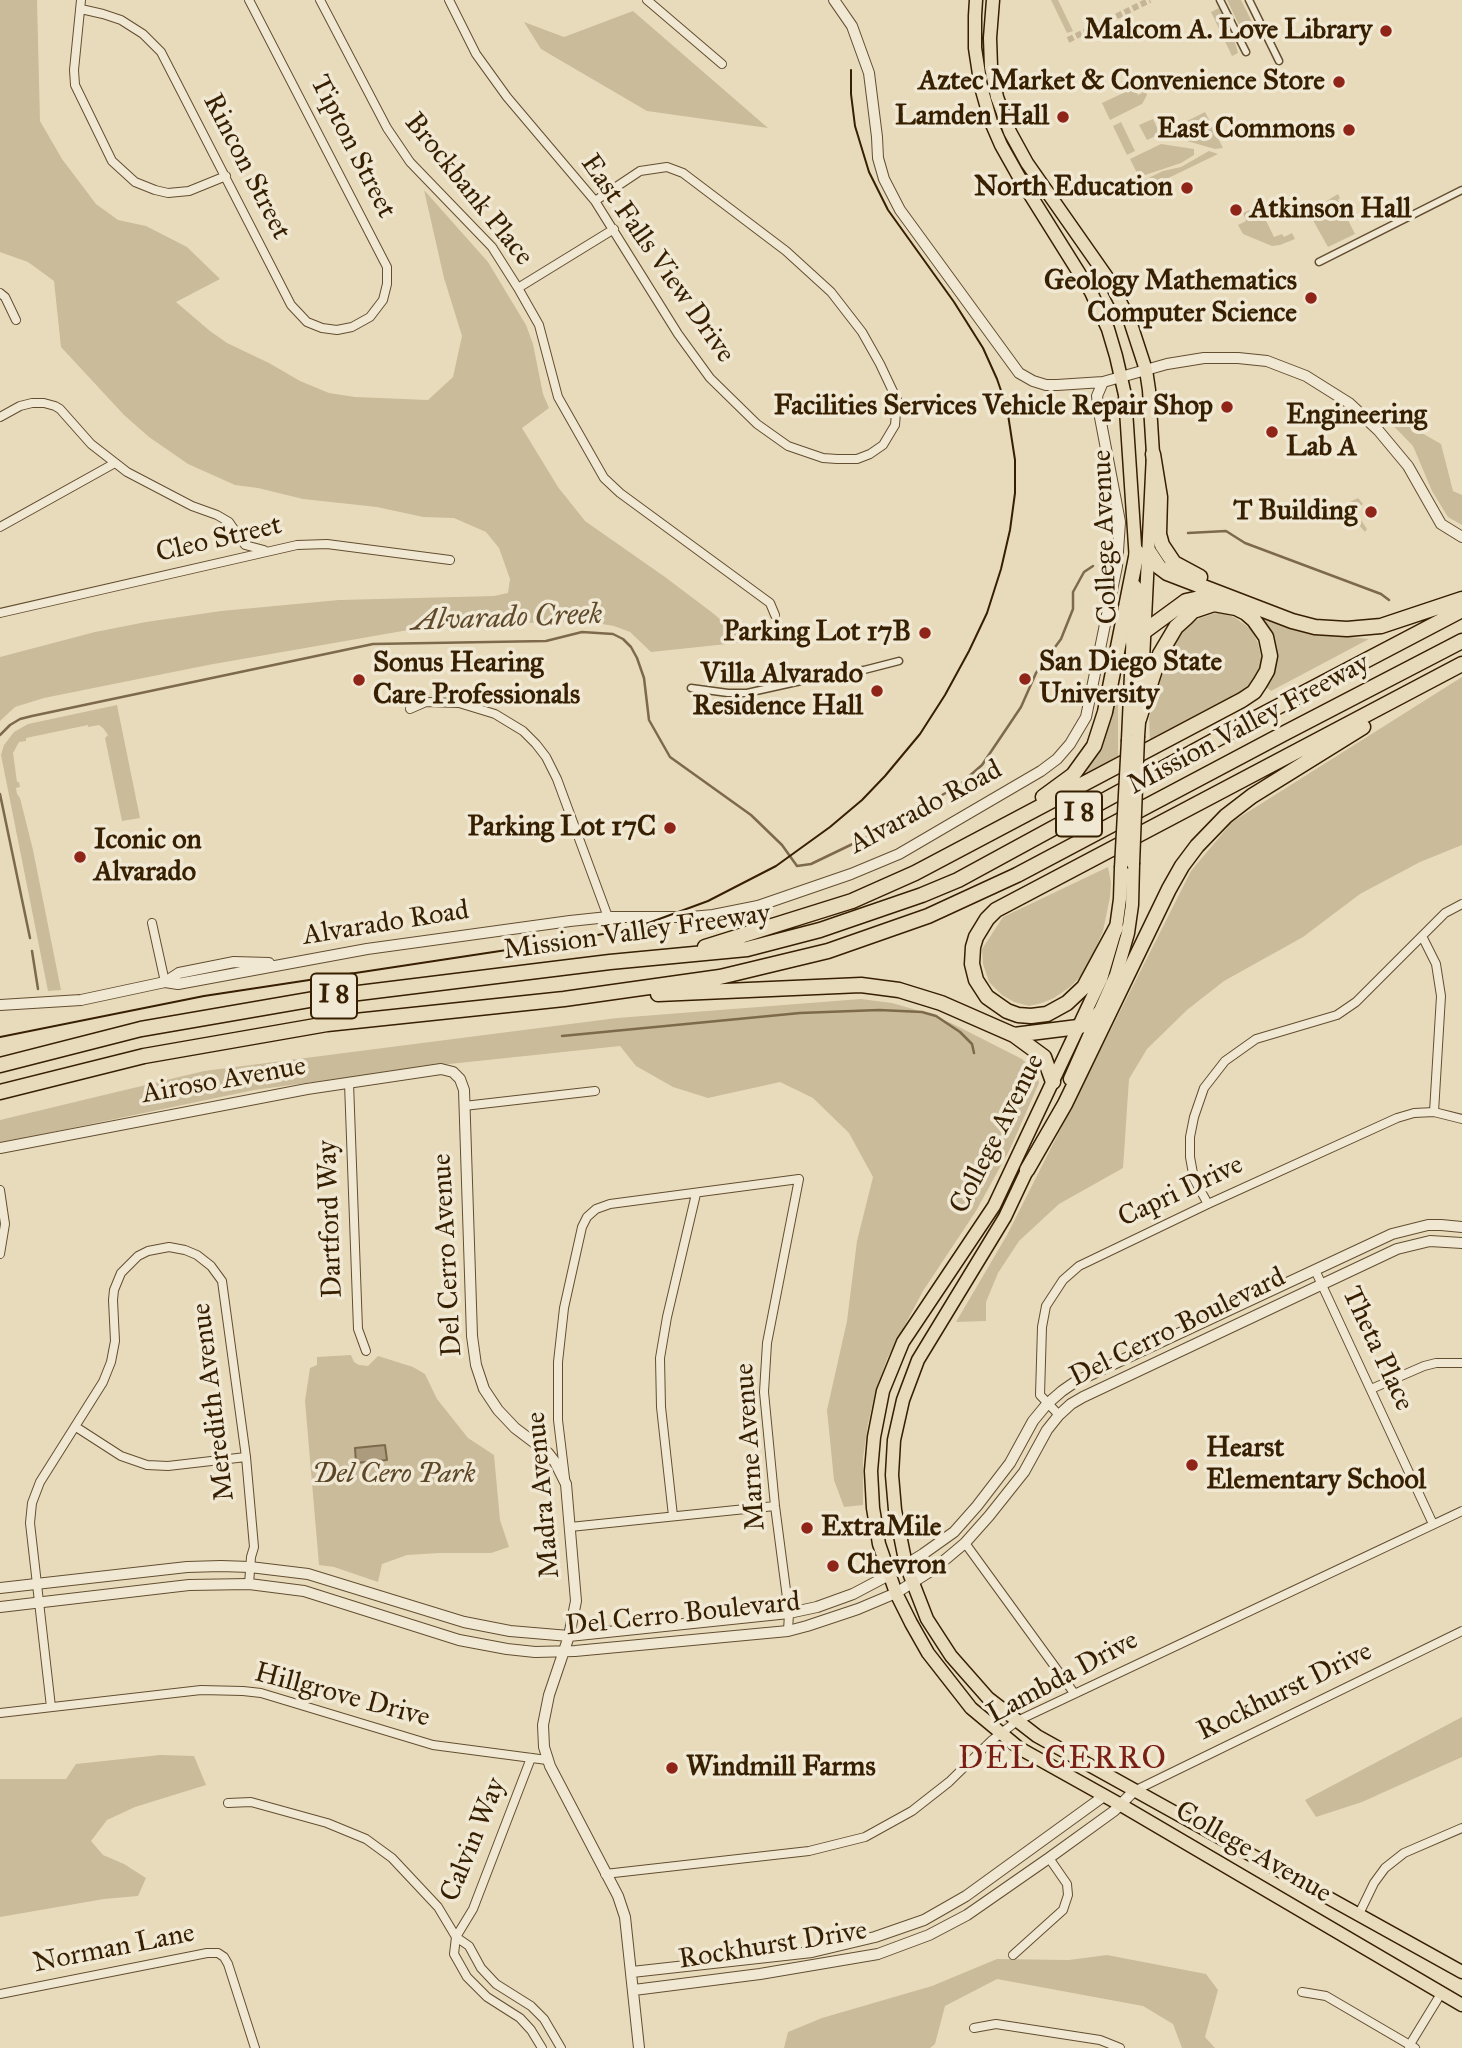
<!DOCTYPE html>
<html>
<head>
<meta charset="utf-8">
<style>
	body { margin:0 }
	canvas { display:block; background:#e8dbbb }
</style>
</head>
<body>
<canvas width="1462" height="2048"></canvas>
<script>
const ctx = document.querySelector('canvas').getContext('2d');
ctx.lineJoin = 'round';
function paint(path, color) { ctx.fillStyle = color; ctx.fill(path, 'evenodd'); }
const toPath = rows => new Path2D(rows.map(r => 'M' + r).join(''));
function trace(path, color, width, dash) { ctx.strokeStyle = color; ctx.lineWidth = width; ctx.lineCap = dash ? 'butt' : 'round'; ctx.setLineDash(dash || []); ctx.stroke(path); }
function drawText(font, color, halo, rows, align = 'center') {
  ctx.font = font + ' "IM FELL Great Primer",serif'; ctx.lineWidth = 7; ctx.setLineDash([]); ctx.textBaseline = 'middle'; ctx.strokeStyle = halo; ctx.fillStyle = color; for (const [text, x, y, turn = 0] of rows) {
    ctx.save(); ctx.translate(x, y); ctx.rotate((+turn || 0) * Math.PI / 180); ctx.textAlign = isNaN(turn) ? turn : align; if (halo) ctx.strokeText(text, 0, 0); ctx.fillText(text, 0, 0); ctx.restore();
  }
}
paint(toPath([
	[0,0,37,0,40,121,62,159,96,204,118,220,146,226,187,247,220,279,176,302,210,331,227,343,269,363,300,381,329,393,355,397,428,400,453,377,462,336,444,278,424,190,488,262,526,325,533,344,543,394,549,408,522,428,558,487,585,521,665,577,714,614,746,642,651,652,630,632,614,626,584,621,467,625,414,629,208,665,44,698,15,707,0,721,0,657,95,632,146,622,221,611,339,600,494,596,508,593,510,579,499,548,486,532,454,518,423,517,377,507,303,499,258,488,235,485,188,464,149,437,124,415,61,347,54,281,28,262,0,252],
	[1051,0,1058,0,1073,31,1067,33],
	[1227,0,1241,0,1255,28,1248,31,1244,23,1239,25],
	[1219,8,1233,36,1238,53,1232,56,1211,12],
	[633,11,768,128,647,111,541,49,524,22,564,37],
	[1142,84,1147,95,1142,104,1110,120,1102,103,1134,88,1138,95,1142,93,1139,85],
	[1205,112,1223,148,1215,149,1166,135,1165,132],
	[1153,119,1160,134,1147,140,1139,125],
	[1121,122,1135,151,1127,155,1113,126],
	[1161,144,1194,149,1194,155,1181,163,1142,176,1137,173,1130,159],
	[1209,151,1218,154,1158,183,1161,188,1155,194,1140,182,1163,171,1181,167],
	[1338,194,1340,198,1338,200,1355,234,1328,247,1310,215,1312,210],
	[1257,202,1274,237,1282,234,1284,237,1292,233,1295,239,1280,245,1272,246,1243,234,1238,225,1246,221,1243,213,1254,208,1253,204],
	[1380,409,1441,444,1453,491,1462,495,1462,525,1448,517,1432,491,1413,446,1380,412],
	[1358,498,1363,504,1355,511,1367,529,1365,532,1345,509,1348,503],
	[1219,612,1234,617,1251,629,1258,643,1262,661,1257,675,1247,690,1150,742,1149,719,1157,683,1168,653,1180,632,1200,618],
	[1264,619,1314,633,1369,639,1271,691,1265,686,1276,657],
	[1462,677,1462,845,1420,862,1360,894,1303,937,1224,981,1187,1010,1147,1049,1129,1079,1123,1168,1059,1204,1019,1241,998,1273,986,1302,986,1321,956,1322,1007,1235,1191,871,1232,822],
	[1118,693,1118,756,1081,777,1103,739,1114,697],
	[117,705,140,818,122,821,105,738,108,735,103,728,99,725,88,727,88,725,26,738,26,741,19,742,13,753,17,782,19,782,20,787,16,788,17,794,20,798,33,850,61,990,48,991,1,755,4,745,14,732,28,724],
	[1108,867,1111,883,1110,897,1103,931,1089,964,1080,977,1070,987,1054,998,1042,1003,1029,1006,1014,1002,1002,995,989,982,983,964,982,949,1003,917],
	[861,999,892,1003,920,1011,951,1023,1022,1059,1037,1073,1039,1083,1010,1149,976,1211,923,1291,887,1359,875,1393,868,1424,863,1458,863,1505,844,1507,834,1480,827,1410,847,1321,857,1241,873,1177,849,1133,813,1098,780,1082,708,1098,673,1087,636,1066,620,1046,440,1065,254,1090,0,1143,0,1120,204,1071,617,1018],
	[351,1355,354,1362,359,1365,368,1366,378,1356,413,1367,425,1374,437,1399,468,1438,494,1455,500,1520,509,1547,491,1553,440,1553,407,1555,382,1564,378,1582,334,1567,319,1565,305,1401,310,1368,317,1365,317,1357],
	[1462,1717,1462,1757,1362,1802,1316,1817,1305,1800],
	[160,1755,194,1756,206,1785,135,1807,107,1820,91,1841,103,1855,124,1864,146,1878,138,1896,104,1899,0,1917,0,1779,66,1779,76,1764],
	[1107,1955,1206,1974,1218,1990,1205,2037,1215,2048,1182,2048,1173,2024,1143,2006,997,1979,945,2006,935,2044,930,2048,784,2048,788,2032,822,2018,932,1986,997,1959,1069,1960]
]), '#cabb9b');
const water = toPath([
	[385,1445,387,1460,356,1463,355,1448,385,1445]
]);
paint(water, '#ac9b7c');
trace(water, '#7d694b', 2);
trace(toPath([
	[1188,533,1226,531,1245,543,1381,594,1389,600],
	[0,735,10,725,20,719,32,716,373,644,546,641,582,632,613,634,623,639,631,647,637,658,644,678,649,720,670,757,751,815,782,845,797,866,811,864,890,826,959,785,982,765,1021,707,1036,673,1061,639,1073,609,1073,592,1084,572,1093,566],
	[0,794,30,938],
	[32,951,38,989],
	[562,1036,800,1013,879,1010,922,1012,936,1016,960,1032,972,1044,974,1053]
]), '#7d694b', 2.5);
trace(toPath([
	[1068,40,1150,0]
]), '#c5b596', 6, [6, 3]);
const pedestrian = toPath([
	[1220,0,1246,52],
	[1249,0,1279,61],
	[1319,262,1462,190],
	[691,688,728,693,747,693,810,679,864,670,899,661]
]);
const minor = toPath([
	[81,0,74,70,75,85,112,161,135,182,155,190,168,193,189,191,226,176],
	[320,0,387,128,410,162,492,247,518,288,539,325,558,397,604,478,620,493,770,603,775,615],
	[449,0,476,54,507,97,595,201,678,334,710,378,757,424,788,446,823,458,837,459,857,459,870,454,883,445,895,425,897,400,880,364,862,332,831,292,786,251,683,173,667,167,640,171,595,201],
	[647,0,722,64],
	[81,9,103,14,121,20,143,34,161,52,291,305,307,322,322,328,337,330,352,327,370,317,383,300,387,284,387,267,249,0],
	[518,288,614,229],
	[0,293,5,297,16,320],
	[0,417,20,406,32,403,44,403,55,406,60,409,91,444,127,472,192,506,217,515,229,522,245,545,264,550],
	[0,527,115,463],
	[0,613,297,545,327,544,450,560],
	[410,709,426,702,459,703,495,714,523,731,536,744,546,757,557,779,608,917],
	[152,923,165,982],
	[1422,936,1436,964,1441,996,1434,1112],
	[349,1083,358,1329,366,1351],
	[464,1106,595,1091],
	[0,1190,5,1224,0,1254],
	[1208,1204,1194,1179,1190,1157,1190,1137,1194,1117,1204,1088,1225,1061,1256,1039,1337,1015,1356,1002,1445,913,1462,904],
	[1315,1270,1433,1524],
	[1371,1389,1424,1366,1436,1363,1462,1363],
	[1059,1415,1040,1395,1042,1327,1046,1306,1063,1280,1079,1266,1208,1204,1397,1118,1414,1113,1434,1112,1462,1119],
	[76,1427,121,1456,147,1465,168,1466,246,1457],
	[565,1478,558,1420,558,1362,564,1308,582,1227,587,1217,596,1209,610,1204,799,1179,767,1343,764,1392,775,1506,789,1613,788,1631],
	[673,1516,661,1407,660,1358,667,1317,696,1194],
	[570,1527,775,1506],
	[965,1543,1074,1693],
	[51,1707,30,1523,32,1503,40,1482,103,1382,111,1362,115,1341,113,1300,114,1290,121,1273,138,1256,148,1251,169,1247,185,1250,197,1255,211,1266,222,1281,246,1457,254,1547,251,1557,249,1584],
	[0,1713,201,1690,243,1691,261,1693,433,1745,547,1760],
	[531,1758,473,1909,456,1937,454,1954,467,1977,487,1997,520,2018,531,2030,542,2048],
	[1134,1791,1462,1631],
	[228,1803,251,1802,327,1823,366,1839,392,1858,438,1907,456,1937,469,1946,481,1968,496,1984,531,2006,544,2019,561,2048],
	[605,1874,809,1851,865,1837,912,1811,949,1782,991,1741,1017,1721,1462,1511],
	[1358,1916,1374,1883,1385,1868,1404,1853,1462,1828],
	[1013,1955,1063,1910,1068,1895,1067,1884,1049,1858],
	[1302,1992,1326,1996,1415,2048],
	[0,1994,207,1953,218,1953,224,1957,228,1964,255,2048],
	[974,2028,996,2024,1100,2040,1120,2048],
	[1409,2046,1442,1992]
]);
const tertiary = toPath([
	[834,0,852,26,869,73,877,137,878,158,884,179,900,210,1019,373,1033,381,1046,385,1057,385,1103,382,1167,364,1204,358,1238,358,1267,361,1306,376,1349,403,1378,430,1408,466,1441,524,1462,537],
	[165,982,179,973,234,962,269,963],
	[0,1005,81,1000,165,982,178,984,367,949,570,921,608,917,691,917,713,915,758,906,851,874,899,854,1041,771,1057,759,1070,744,1086,717,1117,566,1120,522,1099,412,1097,396,1103,382],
	[0,1148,307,1089,441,1069,453,1072,460,1079,464,1090,472,1336,476,1365,484,1389,498,1410,515,1428,548,1453,555,1462,566,1484,576,1601,569,1636,549,1695,543,1725,544,1747,550,1766,618,1896,625,1917,639,2048],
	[0,1588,187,1567,221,1566,250,1567,308,1574,464,1622,510,1631,569,1636,789,1613,817,1607,853,1594,889,1575,923,1554,954,1532,977,1506,1010,1463,1033,1421,1047,1404,1062,1391,1075,1382,1392,1234,1428,1225,1441,1225,1462,1227],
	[0,1607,189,1585,249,1584,304,1591,459,1640,507,1649,535,1652,575,1651,788,1631,807,1626,858,1609,896,1593,934,1569,965,1543,989,1516,1024,1472,1047,1430,1059,1415,1071,1404,1083,1397,1397,1249,1430,1241,1462,1243],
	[632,1972,812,1952,875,1937,924,1920,966,1896,1104,1796],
	[634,1990,760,1974,878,1954,929,1935,967,1915,1049,1858,1114,1811,1134,1791]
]);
const primary = toPath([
	[976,0,975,16,975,48,981,87,991,122,1001,145,1019,177,1091,292,1108,329,1116,356,1125,395,1136,561],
	[993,0,990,38,991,67,997,97,1010,132,1027,163,1109,280,1130,321,1146,370,1149,390,1153,454,1142,681,1138,736],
	[1128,740,1135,586],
	[1121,868,1120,899,1116,928,1101,979,994,1206,903,1342,883,1391,874,1437,871,1471,873,1508,879,1544,896,1593,911,1623,928,1653,971,1708,1019,1748,1121,1805,1462,2005],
	[1070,1079,1116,975,1128,933,1132,905,1133,864],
	[1031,1162,1005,1217,918,1360,903,1400,894,1440,892,1475,895,1510,906,1565,927,1619,951,1656,988,1698,1037,1736,1462,1972]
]);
const motorway = toPath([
	[1153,454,1160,497,1159,534,1162,545,1174,563,1200,577],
	[1149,552,1159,567,1167,573,1292,621,1315,627,1347,629,1381,626,1462,599],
	[1133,642,1145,631,1186,601,1218,594],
	[1043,797,1073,775,1094,746,1105,712,1137,552],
	[1116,928,1084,987,1067,1003,1047,1014,1031,1016,1018,1015,1007,1011,987,997,976,980,972,964,973,947,976,937,987,919,996,910,1462,664],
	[705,947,852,901,915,873,1242,700,1254,692,1260,683,1267,671,1270,656,1266,637,1254,620,1246,613,1236,608,1214,604,1193,611,1186,618,1176,627,1160,654,1139,719],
	[658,994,861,985,899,990,941,1003,1014,1035,1044,1057,1053,1082],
	[1014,1035,1078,1027,1088,1023,1100,1013],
	[0,1065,141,1029,326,997,610,962,747,949,820,930,922,895,958,880,1239,727,1462,610],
	[0,1092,144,1056,327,1024,564,999,720,977,828,951,928,916,1017,875,1283,734,1462,641],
	[1027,1170,1065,1104,1169,889,1182,866,1197,846,1226,816,1252,796,1363,727]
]);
trace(pedestrian, '#634e30', 9);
trace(minor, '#634e30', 10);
trace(tertiary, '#634e30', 12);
trace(primary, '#371f01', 15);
trace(motorway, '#371f01', 17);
trace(pedestrian, '#f0e8d3', 6);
trace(minor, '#f0e8d3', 8);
trace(tertiary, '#f0e8d3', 10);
trace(primary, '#e8dbbb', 12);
trace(motorway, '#e8dbbb', 14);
trace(toPath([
	[0,1037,204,996,533,946,603,934,643,925,708,901,776,866,830,827,862,800,885,776,920,734,945,695,969,651,987,613,1001,569,1010,530,1015,493,1015,460,1007,408,997,379,983,348,954,302,888,210,869,172,855,126,851,94,851,70]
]), '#371f01', 2);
const primaryBridge = toPath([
	[1133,864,1138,736],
	[1121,868,1128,740]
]);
trace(primaryBridge, '#371f01', 15, []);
trace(primaryBridge, '#e8dbbb', 12);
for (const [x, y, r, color] of [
	[1386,31,7,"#8f2418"],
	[1339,82,7,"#8f2418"],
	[1063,117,7,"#8f2418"],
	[1349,130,7,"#8f2418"],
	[1187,188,7,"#8f2418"],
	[1236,210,7,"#8f2418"],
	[1311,298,7,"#8f2418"],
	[1227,407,7,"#8f2418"],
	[1272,432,7,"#8f2418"],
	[1371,512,7,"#8f2418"],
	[925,633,7,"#8f2418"],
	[1025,679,7,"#8f2418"],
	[359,680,7,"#8f2418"],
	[877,691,7,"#8f2418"],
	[670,828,7,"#8f2418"],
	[80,857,7,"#8f2418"],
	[1192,1465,7,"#8f2418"],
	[807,1528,7,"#8f2418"],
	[833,1566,7,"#8f2418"],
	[672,1768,7,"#8f2418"]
]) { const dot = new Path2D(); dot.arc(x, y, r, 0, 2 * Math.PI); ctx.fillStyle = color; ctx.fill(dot); trace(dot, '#f0e8d3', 2.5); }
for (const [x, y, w] of [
	[1079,814,46],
	[334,996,46]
]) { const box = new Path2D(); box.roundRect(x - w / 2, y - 22.5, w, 45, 5); ctx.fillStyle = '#f0e8d3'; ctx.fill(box); trace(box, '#371f01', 2); }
drawText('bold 26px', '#371f01', null, [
	["I 8",1079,814],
	["I 8",334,996]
]);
drawText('bold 28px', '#371f01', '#f0e8d3', [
	["Malcom A. Love Library",1372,31],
	["Aztec Market & Convenience Store",1325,82],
	["Lamden Hall",1049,117],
	["East Commons",1335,130],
	["North Education",1173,188],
	["Atkinson Hall",1250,210,"left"],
	["Geology Mathematics",1297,282],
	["Computer Science",1297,314],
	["Facilities Services Vehicle Repair Shop",1213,407],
	["Engineering",1286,416,"left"],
	["Lab A",1286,448,"left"],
	["T Building",1357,512],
	["Parking Lot 17B",911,633],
	["San Diego State",1039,663,"left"],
	["University",1039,695,"left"],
	["Sonus Hearing",373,664,"left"],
	["Care Professionals",373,696,"left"],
	["Villa Alvarado",863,675],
	["Residence Hall",863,707],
	["Parking Lot 17C",656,828],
	["Iconic on",94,841,"left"],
	["Alvarado",94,873,"left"],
	["Hearst",1206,1449,"left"],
	["Elementary School",1206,1481,"left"],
	["ExtraMile",821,1528,"left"],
	["Chevron",847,1566,"left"],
	["Windmill Farms",686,1768,"left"]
], 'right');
drawText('28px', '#371f01', '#f0e8d3', [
	["Tipton Street",352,147,63],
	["Rincon Street",246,167,63],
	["Brockbank Place",468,190,51],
	["East Falls View Drive",657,259,55],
	["College Avenue",1106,537,-92],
	["Cleo Street",219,540,-13],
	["Mission Valley Freeway",1249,725,-28],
	["Alvarado Road",926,808,-28],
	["Alvarado Road",386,924,-9],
	["Mission Valley Freeway",637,933,-8],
	["Airoso Avenue",224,1081,-10],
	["College Avenue",998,1134,-63],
	["Capri Drive",1181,1192,-25],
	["Dartford Way",331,1219,-92],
	["Del Cerro Avenue",448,1255,-93],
	["Del Cerro Boulevard",1178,1328,-26],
	["Theta Place",1377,1349,65],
	["Meredith Avenue",214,1402,-97],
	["Marne Avenue",751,1447,-94],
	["Madra Avenue",544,1495,-95],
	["Del Cerro Boulevard",683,1615,-6],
	["Lambda Drive",1063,1678,-28],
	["Rockhurst Drive",1285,1692,-26],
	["Hillgrove Drive",342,1696,15],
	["Calvin Way",474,1840,-68],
	["College Avenue",1253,1853,30],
	["Rockhurst Drive",773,1946,-9],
	["Norman Lane",114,1949,-11]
]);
drawText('italic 28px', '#5c4628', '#f0e8d3', [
	["Del Cero Park",394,1475]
]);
drawText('italic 30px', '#604a2c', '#f0e8d3', [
	["Alvarado Creek",507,619,-2]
]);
ctx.letterSpacing = '2px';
drawText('32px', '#7a1f14', '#f0e8d3', [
	["DEL CERRO",1063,1760]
]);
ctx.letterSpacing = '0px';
</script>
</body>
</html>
